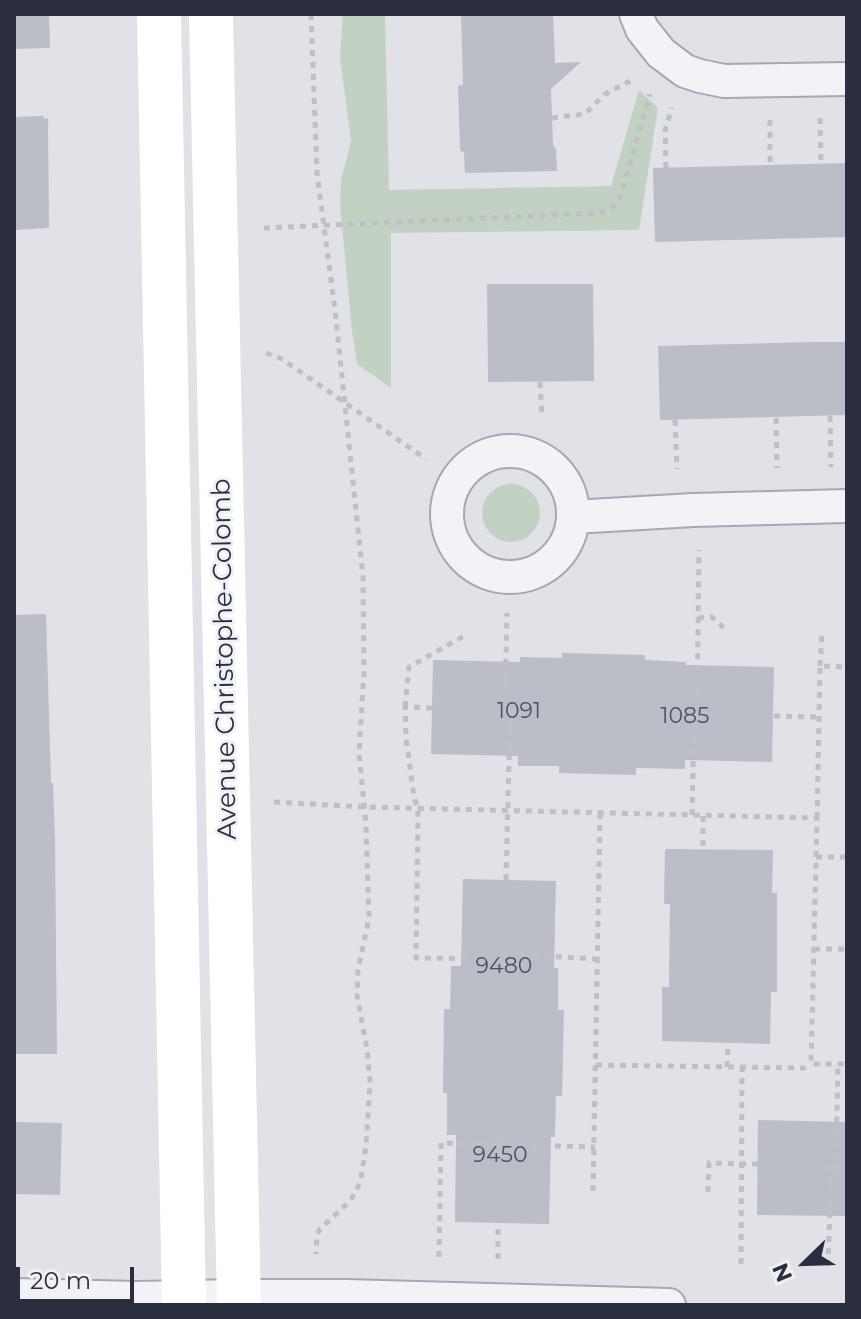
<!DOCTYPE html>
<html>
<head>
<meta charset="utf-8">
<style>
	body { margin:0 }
	#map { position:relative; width:861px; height:1319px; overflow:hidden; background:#e0e2e8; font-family:Montserrat,sans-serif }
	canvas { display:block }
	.frame { position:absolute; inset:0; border:16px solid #2a2e3e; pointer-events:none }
	.north { position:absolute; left:765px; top:1223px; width:80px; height:80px; -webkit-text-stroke:6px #eff1f5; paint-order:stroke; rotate:247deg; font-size:22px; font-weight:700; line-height:32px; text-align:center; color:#2a2e3e }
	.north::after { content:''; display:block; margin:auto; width:28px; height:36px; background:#2a2e3e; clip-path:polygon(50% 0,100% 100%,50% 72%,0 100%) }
	.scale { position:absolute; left:16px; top:1267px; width:118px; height:36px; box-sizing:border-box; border:4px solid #2a2e3e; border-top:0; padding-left:10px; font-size:24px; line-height:28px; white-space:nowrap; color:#2a2e3e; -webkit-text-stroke:6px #eff1f5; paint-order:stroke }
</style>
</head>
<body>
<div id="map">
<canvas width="861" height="1319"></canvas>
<div class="frame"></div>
<div class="north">N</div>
<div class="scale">20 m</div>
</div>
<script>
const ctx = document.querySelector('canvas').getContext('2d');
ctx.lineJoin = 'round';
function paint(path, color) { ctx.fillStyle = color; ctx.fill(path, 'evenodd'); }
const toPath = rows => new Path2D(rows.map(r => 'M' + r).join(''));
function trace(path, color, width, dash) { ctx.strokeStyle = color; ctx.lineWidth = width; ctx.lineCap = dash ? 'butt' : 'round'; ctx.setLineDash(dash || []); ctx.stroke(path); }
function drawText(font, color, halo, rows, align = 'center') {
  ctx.font = font + ' Montserrat,sans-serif'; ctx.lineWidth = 6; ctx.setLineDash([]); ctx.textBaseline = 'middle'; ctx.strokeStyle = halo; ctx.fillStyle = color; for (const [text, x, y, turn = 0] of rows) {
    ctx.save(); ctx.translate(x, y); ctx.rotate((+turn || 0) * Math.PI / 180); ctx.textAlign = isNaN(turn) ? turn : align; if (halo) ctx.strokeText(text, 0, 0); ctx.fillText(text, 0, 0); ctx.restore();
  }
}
paint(toPath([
	[343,14,385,14,389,190,611,186,639,90,658,108,639,230,391,233,391,388,357,364,352,331,340,205,341,180,351,141,340,57],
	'482 513a29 29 0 1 1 58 0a29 29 0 1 1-58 0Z'
]), '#c3d1c2');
paint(toPath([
	[14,14,49,14,50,48,14,49],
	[461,14,553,14,555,63,581,62,551,89,553,145,556,149,557,171,465,173,464,153,460,150,458,86,463,85],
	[43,116,44,119,48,118,49,228,14,230,14,117],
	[847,163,847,237,655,242,653,168],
	[487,284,593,284,594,381,488,382],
	[814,342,847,342,847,415,660,420,658,346],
	[46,614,51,783,53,783,55,839,57,1054,14,1054,14,615],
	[562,653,645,655,645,660,686,662,686,665,774,667,772,762,685,760,685,769,636,768,636,775,559,773,559,766,518,766,518,756,431,754,433,660,520,662,520,657,562,658],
	[665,849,773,850,772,893,777,893,777,992,771,992,770,1044,662,1041,662,987,669,987,670,904,664,904],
	[463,879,556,881,554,968,558,968,558,1010,564,1010,562,1096,556,1096,555,1137,551,1137,549,1224,455,1222,456,1135,447,1135,447,1093,443,1093,444,1009,450,1009,451,966,461,966],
	[758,1120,847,1122,847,1216,757,1215],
	[14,1122,62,1123,60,1195,14,1194]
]), '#bbbdc7');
const minor = toPath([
	[636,14,642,29,661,53,685,71,700,76,724,81,847,79],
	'447 514a63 63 0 1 1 126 0a63 63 0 1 1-126 0Z',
	[573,517,693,510,847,506],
	[14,1295,137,1298,239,1296,346,1296,669,1305]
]);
trace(minor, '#a6a8b2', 36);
trace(toPath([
	[311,14,317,173,335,310,363,577,364,672,359,753,366,824,369,918,358,970,357,995,367,1049,370,1082,366,1146,362,1173,357,1190,350,1201,320,1229,317,1235,316,1254],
	[552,118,585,114,605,94,634,79],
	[820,118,821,164],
	[770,120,770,166],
	[666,168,665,130,672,108],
	[264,228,599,213,611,209,620,199,650,94],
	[266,353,282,359,426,459],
	[540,382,542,418],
	[830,416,831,467],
	[776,418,777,468],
	[675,420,677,469],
	[698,618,712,617,727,631],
	[820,666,822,632],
	[405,707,409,667,464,636],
	[432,708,405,707,406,737,414,797,418,809,416,958,515,959,525,955,598,959],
	[499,712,519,712],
	[774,716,819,717],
	[685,717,707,719],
	[274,802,364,807,817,818,811,1064,847,1064],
	[692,815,694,728,697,707,699,550],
	[703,816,703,850],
	[817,818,820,666,847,667],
	[816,857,847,857],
	[506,880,510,723,505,701,507,613],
	[814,949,847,949],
	[504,967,504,947],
	[596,1065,805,1068,811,1064],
	[727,1067,728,1044],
	[500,1156,501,1136],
	[823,1168,845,1168],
	[593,1191,600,813],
	[708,1192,709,1163,758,1164],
	[439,1257,441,1143,595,1147],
	[498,1259,498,1223],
	[741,1264,742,1067],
	[828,1266,831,1179,836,1157,838,1064]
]), '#bec0c6', 5, [6, 6]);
trace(minor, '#f2f3f6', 32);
trace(toPath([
	[159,14,184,1305],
	[211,14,239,1305]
]), '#fff', 44);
drawText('22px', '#4e5260', null, [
	["1091",519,712],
	["1085",685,717],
	["9480",504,967],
	["9450",500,1156]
]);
drawText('26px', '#2a2e3e', '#eff1f5', [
	["Avenue Christophe-Colomb",225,659,-91]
]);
</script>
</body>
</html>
